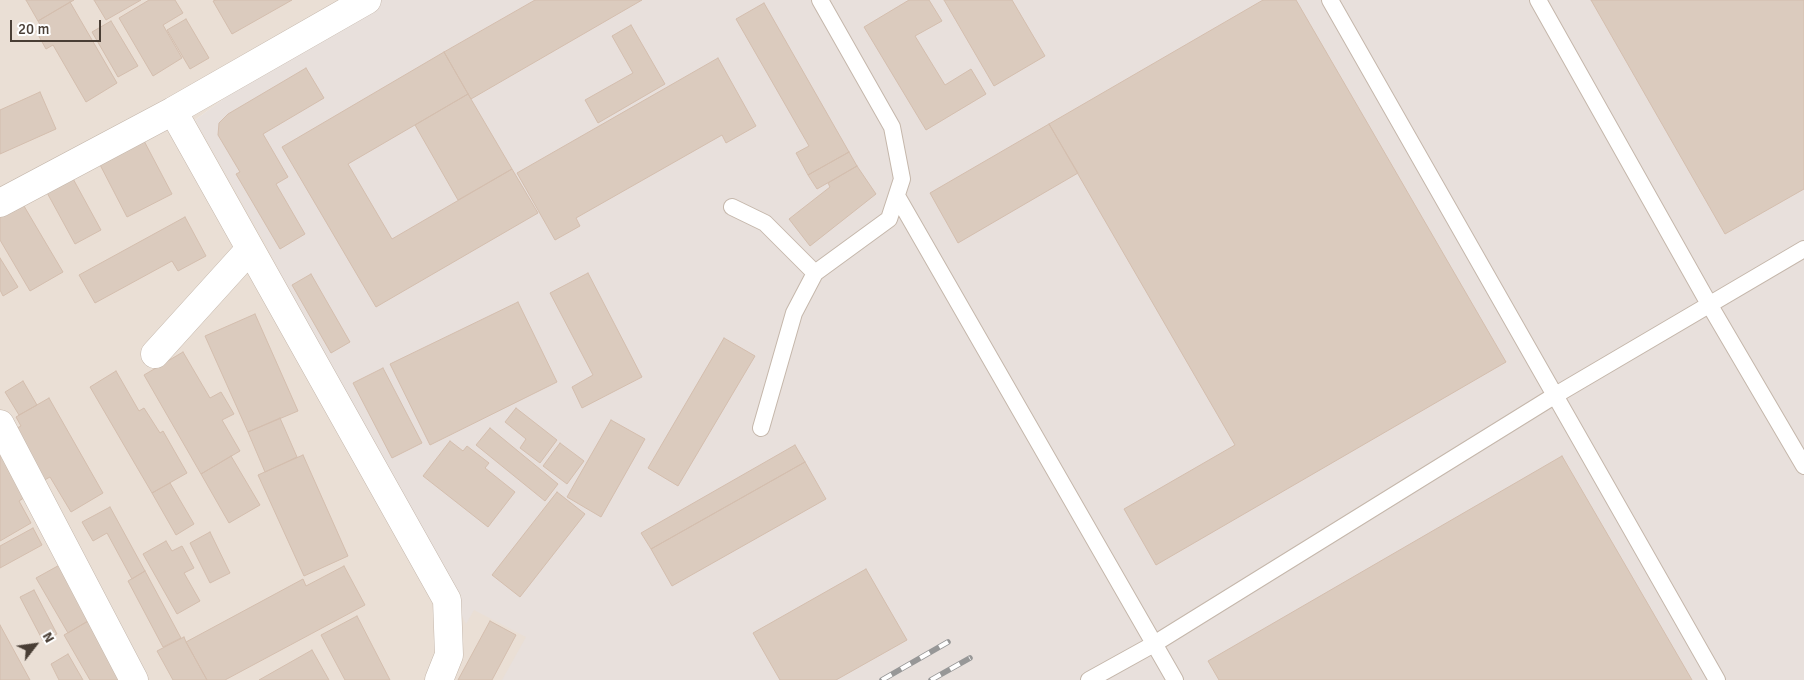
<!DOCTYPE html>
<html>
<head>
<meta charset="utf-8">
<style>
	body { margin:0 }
	#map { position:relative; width:1804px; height:680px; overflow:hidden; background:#f5eee7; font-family:Signika,sans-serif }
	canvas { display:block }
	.north { position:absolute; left:10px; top:620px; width:50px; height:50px; -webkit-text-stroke:4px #fff; paint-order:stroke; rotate:60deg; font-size:14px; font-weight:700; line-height:20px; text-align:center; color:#493e35 }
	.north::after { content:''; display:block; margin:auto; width:18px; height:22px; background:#493e35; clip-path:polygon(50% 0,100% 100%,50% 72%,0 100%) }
	.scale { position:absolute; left:10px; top:20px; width:91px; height:22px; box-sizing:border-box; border:2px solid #493e35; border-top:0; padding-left:6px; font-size:15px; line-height:18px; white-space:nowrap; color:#493e35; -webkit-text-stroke:4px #fff; paint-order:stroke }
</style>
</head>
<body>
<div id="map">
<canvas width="1804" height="680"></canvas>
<div class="north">N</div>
<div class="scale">20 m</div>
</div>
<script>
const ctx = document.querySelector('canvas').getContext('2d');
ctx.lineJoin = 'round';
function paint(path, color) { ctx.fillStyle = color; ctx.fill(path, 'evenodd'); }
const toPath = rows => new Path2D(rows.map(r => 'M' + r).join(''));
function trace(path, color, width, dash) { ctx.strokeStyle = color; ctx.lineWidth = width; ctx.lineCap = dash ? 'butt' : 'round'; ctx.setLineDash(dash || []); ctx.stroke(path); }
paint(toPath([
	[0,0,357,0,195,120,541,625,511,680,0,680]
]), '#eadfd5');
paint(toPath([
	[357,0,1804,0,1804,680,502,680,526,637,474,610,466,624,264,242,195,120]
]), '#e8e0dc');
const building = toPath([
	[26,0,74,0,38,21,26,0],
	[94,0,141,0,106,20,94,0],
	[149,0,175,0,183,13,163,25,182,58,153,76,119,18,149,0],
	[216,0,292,0,232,34,213,1,216,0],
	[535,0,642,0,471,99,444,52,535,0],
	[909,0,929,0,942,21,915,36,945,85,971,69,986,94,926,130,864,27,909,0],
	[944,0,1012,0,1045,56,994,86,944,0],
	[1263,0,1296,0,1506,362,1156,565,1124,509,1235,445,1049,124,1263,0],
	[1591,0,1804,0,1804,189,1725,234,1591,0],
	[70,2,117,83,86,102,53,45,46,49,36,31,42,28,38,21,70,2],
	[764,3,849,152,808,175,796,153,809,146,736,19,764,3],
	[186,19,209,58,190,69,167,30,186,19],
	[111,21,138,66,118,77,92,32,111,21],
	[631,25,665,84,598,123,585,100,633,73,612,36,631,25],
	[444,52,468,94,348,164,392,239,512,169,538,213,376,307,282,147,444,52],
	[718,58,756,126,726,143,722,135,576,218,580,226,555,240,517,173,718,58],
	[306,68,324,98,263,134,288,177,276,184,305,234,280,249,236,174,240,172,218,135,219,123,228,114,306,68],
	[40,92,56,129,0,154,0,110,40,92],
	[468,94,512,169,458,200,415,125,468,94],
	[1049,124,1078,173,958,243,930,193,1049,124],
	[142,137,172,194,127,217,97,159,142,137],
	[849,152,857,166,817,189,808,175,849,152],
	[857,166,876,194,810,246,789,219,830,187,828,183,857,166],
	[71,175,101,230,75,244,45,189,71,175],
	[21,201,63,272,30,291,0,240,0,213,21,201],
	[185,217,206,256,178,271,172,261,95,303,79,275,185,217],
	[0,258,18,287,3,296,0,290,0,258],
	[588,273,642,377,582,408,572,387,593,375,550,293,588,273],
	[311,274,350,342,331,353,292,285,311,274],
	[518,302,557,382,430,445,390,364,518,302],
	[255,314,298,411,248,432,205,336,255,314],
	[724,338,755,356,678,486,648,468,724,338],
	[183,352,210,398,221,392,234,414,222,420,240,451,201,474,144,375,183,352],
	[383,368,422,443,392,458,353,383,383,368],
	[116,371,139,411,144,408,160,433,163,431,187,473,152,493,90,387,116,371],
	[23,381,37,405,19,415,5,392,23,381],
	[49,398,103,493,71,512,50,477,39,483,8,433,21,426,16,417,49,398],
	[516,408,557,440,540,463,520,448,526,439,505,422,516,408],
	[280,418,297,457,265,472,248,432,280,418],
	[611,420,645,439,601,517,567,497,611,420],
	[490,428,558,484,545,501,476,445,490,428],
	[0,440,27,496,19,501,31,523,0,541,0,440],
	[450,441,463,451,467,446,489,463,485,468,515,492,488,527,423,476,450,441],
	[560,443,584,461,567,484,543,466,560,443],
	[795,445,805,462,651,549,641,533,795,445],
	[303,455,348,556,304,576,258,475,303,455],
	[231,456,260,505,229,523,201,474,231,456],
	[1562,456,1692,680,1219,680,1208,661,1562,456],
	[805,462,826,499,672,586,651,549,805,462],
	[170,483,194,524,176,535,152,493,170,483],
	[557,492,585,514,520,597,492,575,557,492],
	[110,507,145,571,132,579,107,533,93,541,82,522,110,507],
	[33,528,42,545,0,568,0,546,33,528],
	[210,532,230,573,210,583,190,543,210,532],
	[166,541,172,551,182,546,194,568,184,573,200,601,177,614,143,554,166,541],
	[65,562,96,616,68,633,36,578,65,562],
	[344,566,365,605,225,680,207,680,186,642,303,579,306,586,344,566],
	[866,569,907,640,836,680,780,680,753,633,866,569],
	[145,571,181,638,163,647,128,581,145,571],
	[34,590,57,634,43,641,20,597,34,590],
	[357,616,390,680,345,680,321,635,357,616],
	[92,619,125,680,90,680,64,635,92,619],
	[490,621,516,635,492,680,458,680,490,621],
	[0,625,30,680,0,680,0,625],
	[184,637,186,642,207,680,173,680,157,651,184,637],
	[312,650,329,680,259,680,312,650],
	[68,654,83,680,59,680,51,664,68,654]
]);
paint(building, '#dbcbbe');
trace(building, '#d4beae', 1);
const lane = toPath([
	[1330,0,1717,680],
	[1538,0,1709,304,1804,466],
	[897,196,1175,680],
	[732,207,765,223,815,273],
	[761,428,794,313,815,273,889,219,902,179,892,127,820,0],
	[1089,680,1154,644,1554,396,1804,249]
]);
const street = toPath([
	[173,111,447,600,449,655,439,680],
	[0,203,173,111,367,0],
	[155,354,250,249],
	[0,424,134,680]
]);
trace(lane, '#c5b7ab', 18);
trace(street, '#c5b7ab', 29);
trace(lane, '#fff', 16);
trace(street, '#fff', 28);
const rail = toPath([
	[882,680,948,642],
	[931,680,970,658]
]);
trace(rail, '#979797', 5.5);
trace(rail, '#fff', 4, [11]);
</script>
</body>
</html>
